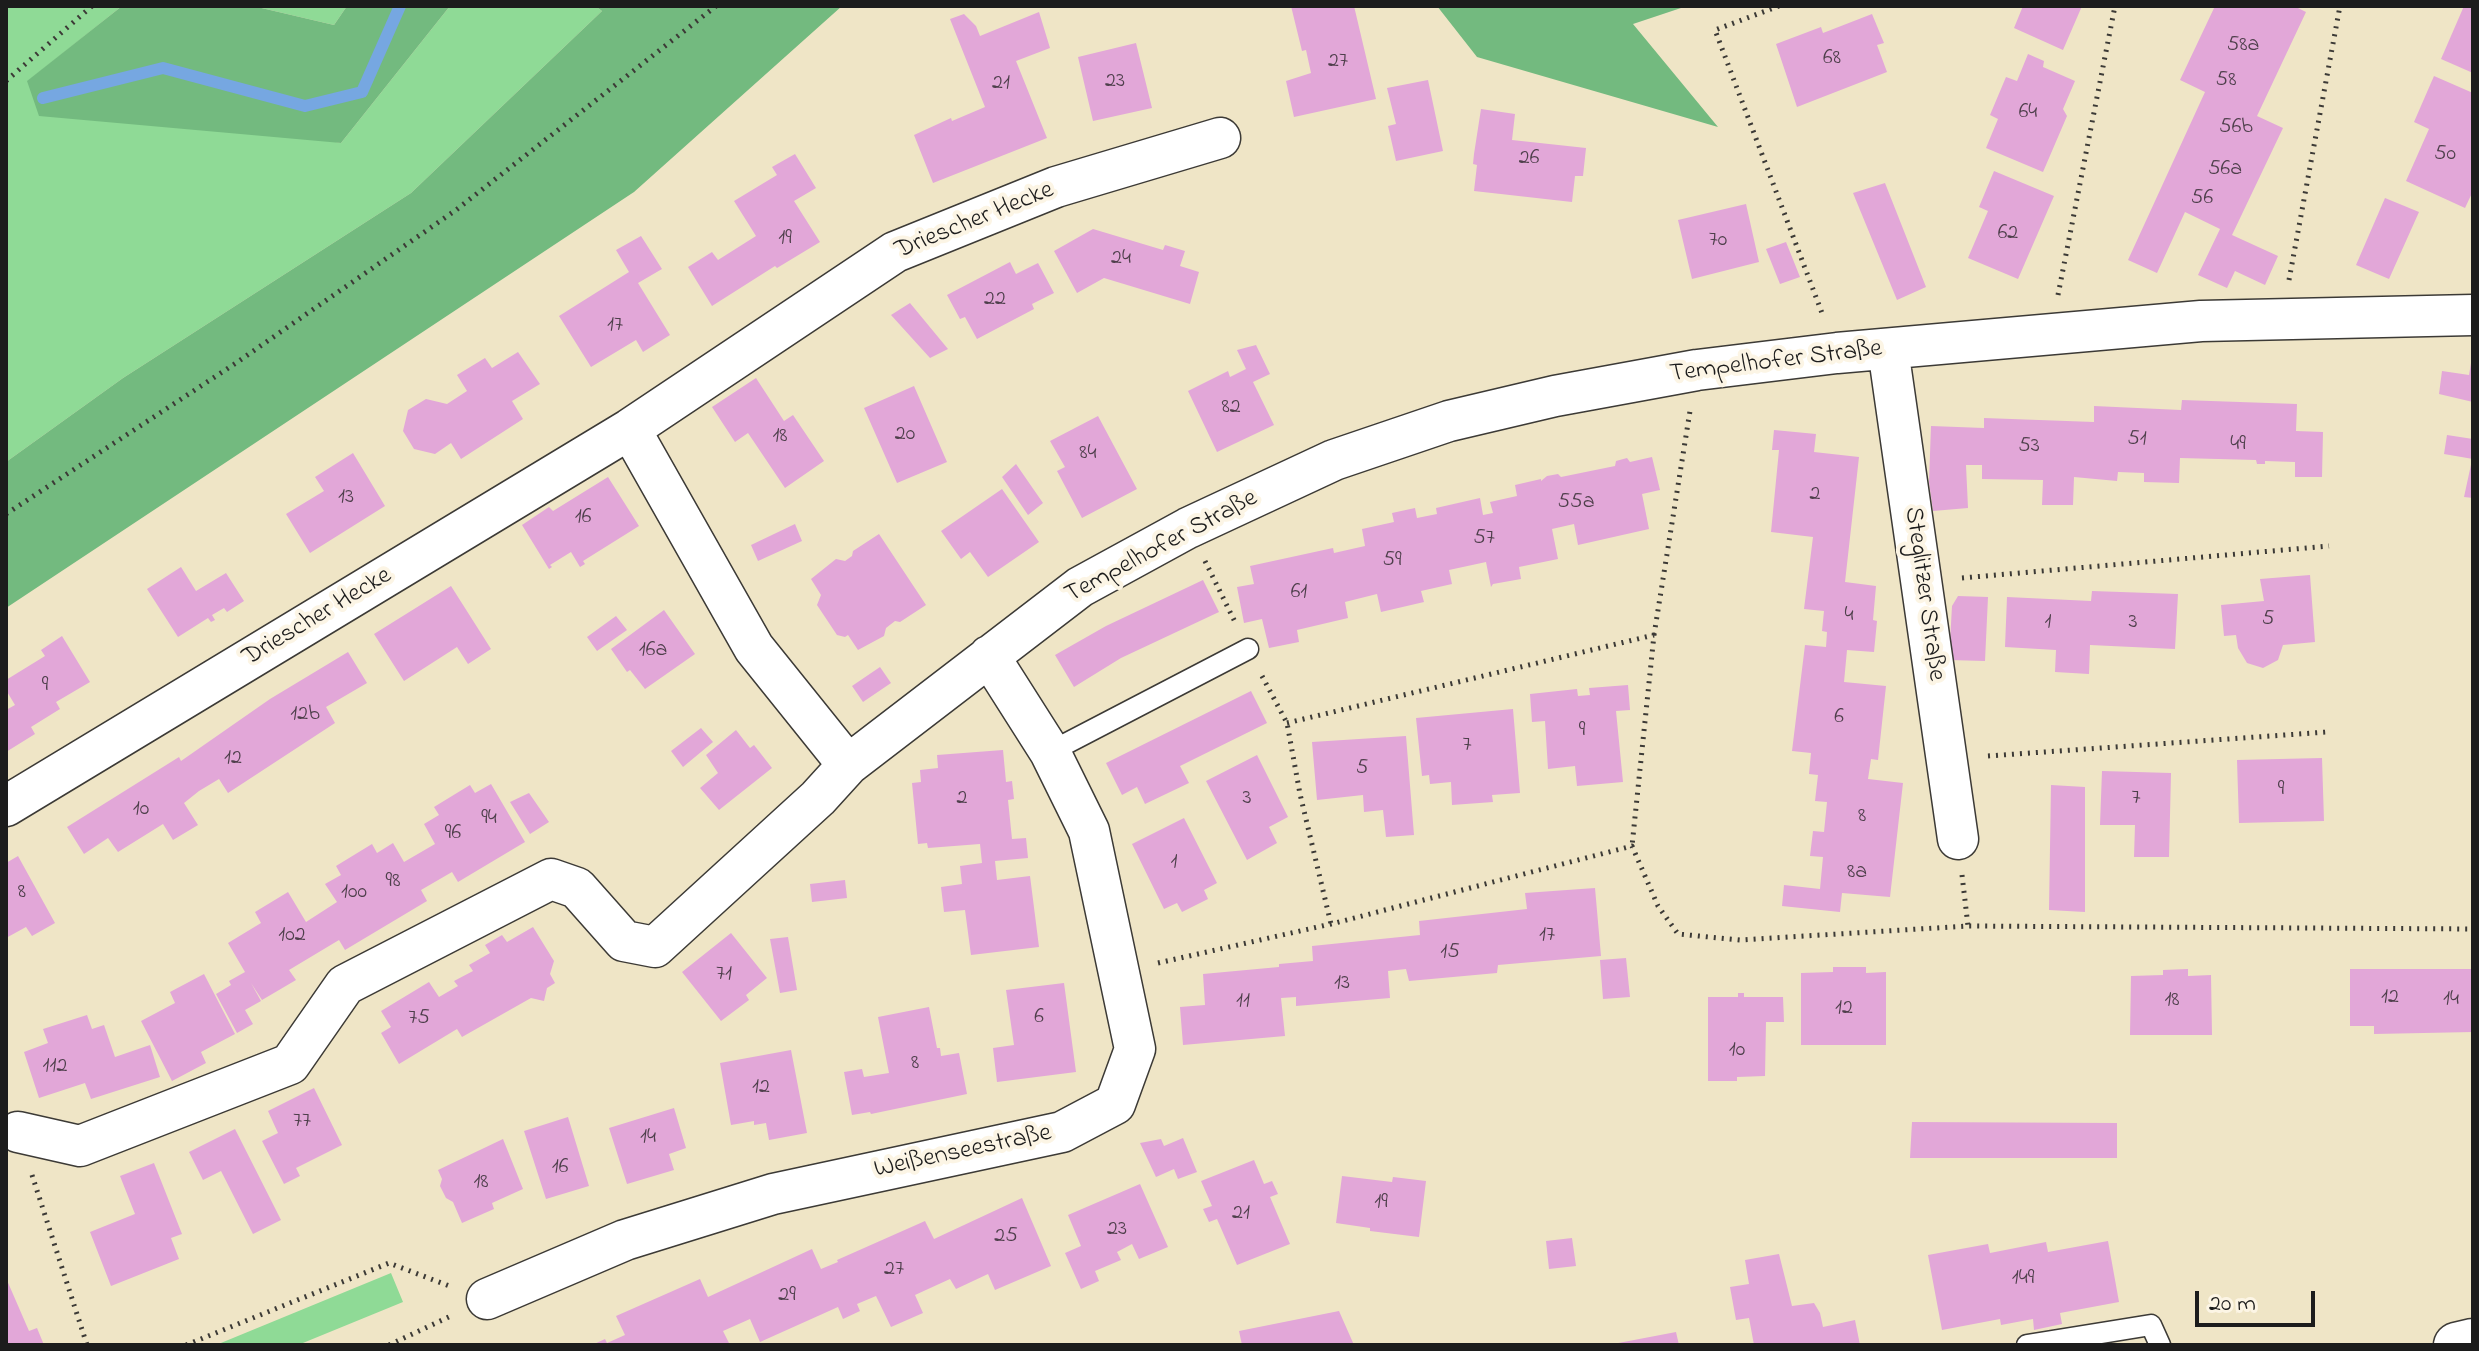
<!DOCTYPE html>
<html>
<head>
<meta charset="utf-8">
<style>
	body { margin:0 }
	#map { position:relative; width:2479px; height:1351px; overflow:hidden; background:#efe5c6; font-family:"Indie Flower",sans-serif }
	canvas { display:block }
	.frame { position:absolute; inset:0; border:8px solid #1c1c1c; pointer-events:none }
	.scale { position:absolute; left:2195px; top:1291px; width:120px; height:36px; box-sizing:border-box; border:4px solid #1c1c1c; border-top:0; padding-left:10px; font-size:24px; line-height:28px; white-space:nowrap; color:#1c1c1c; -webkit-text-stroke:6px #fcf5e5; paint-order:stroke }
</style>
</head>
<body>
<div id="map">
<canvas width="2479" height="1351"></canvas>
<div class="frame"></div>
<div class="scale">20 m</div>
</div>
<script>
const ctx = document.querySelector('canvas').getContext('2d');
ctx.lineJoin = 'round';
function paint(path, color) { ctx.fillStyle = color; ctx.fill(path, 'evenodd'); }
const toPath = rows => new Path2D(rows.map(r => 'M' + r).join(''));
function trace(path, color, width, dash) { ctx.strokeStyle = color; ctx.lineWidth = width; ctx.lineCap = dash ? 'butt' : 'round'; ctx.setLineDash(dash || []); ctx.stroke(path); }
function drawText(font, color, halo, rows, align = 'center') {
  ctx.font = font + ' "Indie Flower",sans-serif'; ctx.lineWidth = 8; ctx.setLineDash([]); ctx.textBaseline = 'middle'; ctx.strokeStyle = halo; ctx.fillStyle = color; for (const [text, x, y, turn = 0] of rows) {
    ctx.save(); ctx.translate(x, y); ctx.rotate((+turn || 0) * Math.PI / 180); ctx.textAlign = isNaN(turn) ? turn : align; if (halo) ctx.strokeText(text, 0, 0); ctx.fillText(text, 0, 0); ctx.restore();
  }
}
paint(toPath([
	[7,6,122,6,28,81,341,143,450,6,595,6,602,11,411,193,123,378,6,462],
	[253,6,347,6,334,25],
	[391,1273,403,1302,298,1345,216,1345]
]), '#8fda96');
paint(toPath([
	[122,6,253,6,334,25,347,6,450,6,341,143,39,116,27,81],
	[595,6,842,6,634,192,6,608,6,462,123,378,411,193,602,11],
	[1437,6,1687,6,1633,24,1718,127,1477,57]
]), '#73ba7f');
trace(toPath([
	[43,98,163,68,305,106,362,92,400,6]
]), '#76a7e1', 12);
paint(toPath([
	[1291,6,1354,6,1376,99,1294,117,1286,81,1311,73,1306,50,1302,51],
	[2023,6,2082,6,2063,50,2014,28],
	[2215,6,2294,6,2306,12,2257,116,2283,128,2232,235,2278,256,2265,285,2235,271,2227,288,2198,275,2220,229,2185,212,2157,273,2128,260,2205,92,2180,80],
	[2464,6,2473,6,2473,73,2441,59],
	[1039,12,1050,48,1016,61,1047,138,933,183,914,135,951,118,952,121,985,107,950,19,964,14,976,26,980,36],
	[1872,14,1884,43,1877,45,1887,72,1797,107,1776,44,1821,27,1823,33],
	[1136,43,1152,108,1093,121,1078,57],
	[2028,54,2044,61,2043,67,2075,81,2063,109,2067,116,2043,172,1986,148,1998,119,1990,115,2006,77,2017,81],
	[2434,76,2473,93,2473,191,2465,208,2406,181,2429,129,2414,122],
	[1428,80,1443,151,1396,161,1388,126,1396,124,1387,88],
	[1481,109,1515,114,1512,140,1586,148,1583,176,1575,176,1572,202,1474,191,1477,165,1473,164,1474,154],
	[795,154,816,188,794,201,820,242,777,268,775,266,712,306,688,267,712,252,718,260,756,236,734,201,777,175,772,167],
	[1994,171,2054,196,2018,279,1968,258,1988,211,1979,207],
	[1885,183,1926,287,1897,300,1853,193],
	[2385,198,2419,212,2389,279,2356,265],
	[1746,204,1759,262,1692,279,1678,220],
	[1093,229,1163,250,1165,245,1185,251,1180,266,1199,272,1190,304,1104,278,1077,293,1054,251],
	[641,236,662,269,638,283,670,335,643,352,636,340,591,367,559,316,629,272,616,250],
	[1786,242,1800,277,1780,284,1766,249],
	[1010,262,1016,274,1038,263,1054,293,1032,304,1034,309,977,339,965,317,960,319,947,295],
	[910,303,948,349,930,358,891,315],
	[1256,345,1270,374,1253,382,1274,425,1217,452,1188,391,1228,371,1230,377,1246,369,1237,350],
	[518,352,540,384,512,401,523,419,461,459,451,443,435,454,414,449,403,431,408,410,426,399,447,404,467,391,457,375,485,358,492,368],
	[2471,363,2473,402,2439,394,2442,371,2469,375],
	[756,378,784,421,793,415,824,461,785,488,748,433,735,442,712,407],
	[914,386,947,462,897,483,864,408],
	[2182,400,2297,404,2296,431,2323,432,2322,477,2295,477,2295,462,2265,461,2265,464,2257,464,2256,460,2180,458,2179,483,2144,482,2144,473,2118,472,2117,481,2074,477,2073,505,2042,505,2043,480,1982,479,1982,465,1966,465,1968,508,1933,511,1929,482,1931,426,1984,428,1984,418,2094,422,2094,406,2181,410],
	[1098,416,1137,489,1082,518,1057,471,1065,467,1050,441],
	[1774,430,1816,434,1814,452,1859,457,1845,582,1876,586,1873,620,1877,621,1874,652,1847,650,1844,682,1886,686,1878,760,1871,759,1868,779,1903,783,1890,897,1842,893,1840,912,1782,906,1784,885,1820,889,1823,857,1810,856,1813,831,1824,832,1827,802,1815,801,1818,775,1809,774,1811,753,1792,751,1805,645,1826,647,1827,632,1822,631,1824,611,1804,609,1813,537,1771,532,1779,450,1772,450],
	[2447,435,2473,439,2473,459,2444,454],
	[353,453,385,506,310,553,286,514,324,491,315,477],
	[1652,457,1660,490,1642,494,1649,529,1578,545,1574,524,1552,529,1558,559,1519,567,1521,579,1493,584,1491,587,1486,562,1449,570,1452,584,1421,591,1424,602,1381,612,1377,594,1345,602,1348,618,1297,630,1299,642,1269,648,1262,619,1244,623,1237,587,1254,584,1250,566,1333,548,1334,553,1365,546,1362,529,1394,522,1392,513,1415,508,1417,518,1437,514,1436,508,1480,498,1483,515,1493,513,1490,502,1517,496,1515,485,1541,479,1541,481,1547,476,1558,474,1561,477,1615,466,1616,461,1627,458,1630,462],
	[2472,460,2473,460,2473,498,2464,497],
	[1016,464,1043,503,1028,515,1002,477],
	[608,477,639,526,583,561,585,564,580,567,571,552,550,565,552,567,549,569,522,525,549,507,553,511],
	[1002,489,1039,542,988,577,970,552,961,559,941,531],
	[795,524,802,541,758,561,751,545],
	[879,534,926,605,900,622,895,621,886,628,884,636,858,650,848,635,845,637,837,635,817,605,821,595,811,579,836,559,845,561,852,556,853,551],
	[181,567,196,591,226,573,244,601,227,612,224,608,212,615,215,620,211,622,208,618,178,637,147,589],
	[2310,575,2315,642,2283,645,2278,660,2263,668,2247,663,2238,648,2236,635,2224,636,2221,605,2264,601,2260,579],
	[1203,580,1219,612,1121,658,1074,687,1055,655,1106,626],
	[451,586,491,649,468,664,457,647,404,681,374,634],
	[2092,591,2178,594,2175,649,2090,645,2089,674,2055,672,2056,650,2005,647,2007,597,2091,601],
	[1958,596,1988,597,1985,661,1949,660,1952,606],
	[664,610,695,654,645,689,630,670,627,672,611,649],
	[616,616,627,630,597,651,587,637],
	[62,636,90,682,56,702,60,709,31,727,35,734,6,752,6,710,15,705,6,690,6,680,45,656,41,650],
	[348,652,367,683,326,707,335,723,228,793,219,779,199,791,184,803,198,825,173,840,163,824,118,852,108,838,84,854,67,827,179,757,181,761,270,699],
	[880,667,891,683,863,702,852,686],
	[1628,685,1630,710,1616,711,1623,782,1577,786,1575,766,1548,769,1545,721,1532,722,1530,694,1577,689,1578,696,1590,695,1589,688],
	[1251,691,1267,723,1180,766,1189,783,1145,804,1137,787,1122,795,1106,763],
	[1513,709,1520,793,1492,795,1493,802,1452,805,1451,782,1430,784,1429,775,1422,776,1416,718],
	[701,728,713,742,683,767,671,751],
	[736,730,750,748,754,745,772,768,719,810,700,788,718,773,706,755],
	[1406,736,1414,835,1386,837,1383,810,1364,812,1363,795,1317,800,1312,742],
	[1003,750,1006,782,1012,781,1014,799,1008,800,1012,839,1026,838,1028,858,995,861,997,880,1030,876,1039,947,971,955,965,910,944,912,941,887,962,884,960,866,982,863,980,844,928,848,927,843,918,844,912,783,921,782,920,770,938,768,937,755],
	[1257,755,1288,817,1269,827,1277,843,1247,860,1206,781],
	[2322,758,2324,821,2239,823,2237,760],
	[2102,771,2171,773,2169,857,2134,857,2135,825,2100,825],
	[491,784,525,842,458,882,452,872,421,890,427,901,345,950,339,940,289,970,296,980,262,1000,251,983,261,1001,245,1010,253,1024,237,1033,216,994,231,985,229,981,245,972,228,943,261,923,255,912,288,892,306,922,337,902,325,884,341,875,336,866,372,844,377,853,393,843,404,862,435,844,424,824,439,815,434,807,470,785,475,793],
	[2051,785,2085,787,2085,912,2049,910],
	[529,793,549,822,530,834,510,802],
	[1184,818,1217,883,1204,890,1208,899,1182,912,1177,903,1164,909,1132,844],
	[18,856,55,923,32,936,26,927,6,938,6,863],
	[845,880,847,898,812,902,810,884],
	[1595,888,1601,956,1498,965,1497,973,1409,981,1406,969,1388,971,1390,998,1296,1006,1296,997,1281,998,1285,1036,1183,1045,1180,1007,1205,1005,1203,974,1279,967,1279,964,1313,961,1312,946,1420,935,1419,921,1527,909,1525,893],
	[533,927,554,961,550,974,555,983,547,988,544,1001,531,998,462,1037,457,1029,399,1064,381,1033,391,1027,381,1011,429,982,439,997,458,986,454,981,473,971,469,965,490,953,485,945,502,935,507,942],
	[731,933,767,978,746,995,749,1000,721,1021,682,972],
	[788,937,797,990,780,993,770,939],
	[1626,958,1630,997,1603,999,1600,960],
	[1833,967,1866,967,1866,973,1886,972,1886,1045,1801,1045,1801,973,1833,972],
	[2188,969,2188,976,2211,975,2212,1035,2130,1035,2131,976,2163,975,2163,970],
	[2350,969,2473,969,2473,1032,2374,1034,2374,1026,2350,1026],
	[204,974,235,1034,201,1052,206,1063,172,1081,141,1021,175,1003,170,992],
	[1064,983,1076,1072,997,1082,993,1048,1014,1045,1006,990],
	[1738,993,1744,993,1744,997,1783,997,1784,1022,1766,1022,1765,1076,1737,1077,1737,1081,1708,1081,1708,997,1738,997],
	[929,1007,937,1048,940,1048,941,1056,959,1053,967,1094,871,1114,870,1112,852,1115,844,1072,862,1069,864,1077,889,1073,878,1017],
	[87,1015,92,1029,104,1025,115,1057,150,1045,160,1077,91,1099,85,1083,39,1098,24,1052,48,1043,43,1029],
	[791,1050,807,1133,769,1140,766,1123,754,1125,754,1121,731,1125,720,1063],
	[314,1088,342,1145,296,1168,300,1176,284,1184,262,1141,278,1133,268,1111],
	[674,1108,686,1148,669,1154,674,1170,627,1184,609,1128],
	[568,1117,589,1186,546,1199,524,1131],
	[1912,1122,2117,1123,2117,1158,1910,1158],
	[235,1129,281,1220,253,1234,221,1171,203,1180,189,1152],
	[1183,1138,1197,1172,1178,1179,1174,1169,1156,1177,1140,1143,1161,1139,1164,1146],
	[503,1139,523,1189,492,1203,494,1209,462,1223,453,1202,446,1198,440,1186,442,1179,438,1170],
	[1254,1160,1264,1184,1272,1181,1278,1194,1270,1197,1290,1244,1237,1265,1217,1219,1209,1222,1203,1209,1212,1206,1201,1181],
	[154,1163,182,1234,171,1238,179,1259,111,1286,90,1232,135,1214,120,1176],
	[1342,1176,1392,1182,1393,1177,1426,1181,1419,1237,1370,1231,1370,1228,1336,1223],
	[1140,1184,1168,1247,1139,1259,1132,1244,1117,1252,1121,1260,1095,1271,1099,1281,1081,1289,1065,1253,1081,1246,1068,1215],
	[1022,1198,1051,1266,995,1290,988,1274,956,1289,950,1279,915,1295,923,1313,891,1327,876,1296,857,1304,860,1311,843,1319,838,1307,760,1342,750,1319,723,1331,730,1345,592,1345,605,1339,607,1343,625,1335,616,1316,700,1279,708,1297,812,1249,821,1269,838,1262,837,1260,925,1221,934,1239],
	[1572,1238,1576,1266,1549,1269,1546,1241],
	[2108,1241,2119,1302,2060,1313,2062,1324,2034,1330,2033,1319,2001,1325,2000,1319,1942,1330,1928,1255,1988,1244,1990,1253,2046,1242,2048,1252],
	[1779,1254,1792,1306,1814,1303,1820,1313,1823,1327,1855,1320,1860,1345,1754,1345,1749,1318,1736,1320,1730,1287,1749,1284,1745,1260],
	[6,1278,29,1331,37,1328,44,1345,6,1345],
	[1339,1311,1354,1345,1242,1345,1239,1331],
	[1676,1332,1679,1345,1614,1345,1613,1344]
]), '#e2a7d8');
const service = toPath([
	[1050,752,1248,649],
	[2027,1345,2151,1325,2160,1345]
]);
const minor = toPath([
	[1888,349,1958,839],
	[630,429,754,648,848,765],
	[6,806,630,429,895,252,1056,187,1220,138],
	[18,1132,80,1146,290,1064,345,985,551,879,577,888,624,941,655,947,818,798,848,765,1080,587,1188,528,1334,460,1449,421,1555,396,1697,370,1837,353,2201,321,2473,315],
	[487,1299,625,1240,773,1194,1062,1132,1115,1104,1135,1049,1089,831,1050,752,989,656]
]);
const primary = toPath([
	[2456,1345,2473,1341]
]);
trace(service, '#3c3a36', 23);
trace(minor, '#3c3a36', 43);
trace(primary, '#3c3a36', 47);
trace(toPath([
	[1779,6,1715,30,1822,313],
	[6,81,92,6],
	[2289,280,2340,6],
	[2058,295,2115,6],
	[6,514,236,363,456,210,716,6],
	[1205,561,1236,624],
	[1962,578,2329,546],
	[1654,635,1690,411],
	[1262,676,1287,723,1300,794,1331,924],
	[1287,723,1654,635,1632,846],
	[1988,756,2327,732],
	[1962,875,1968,926],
	[1158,963,1331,924,1632,846,1658,906,1678,934,1740,940,1968,926,2473,929],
	[32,1175,87,1345],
	[186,1345,389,1263,452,1287],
	[389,1345,453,1315]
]), '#3c3a36', 5, [2, 6]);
trace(service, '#fff', 20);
trace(minor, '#fff', 40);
trace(primary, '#fff', 44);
drawText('22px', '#4e3f4b', null, [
	["58a",2243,46],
	["68",1832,59],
	["27",1338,62],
	["58",2226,81],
	["23",1115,82],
	["21",1001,84],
	["64",2028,113],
	["56b",2236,128],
	["50",2445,155],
	["26",1529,159],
	["56a",2225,170],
	["56",2202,199],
	["62",2008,234],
	["19",785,239],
	["70",1718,241],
	["24",1121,259],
	["22",995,300],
	["17",615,326],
	["82",1231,408],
	["20",905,435],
	["18",780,437],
	["51",2137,440],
	["49",2238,445],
	["53",2029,447],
	["84",1088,454],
	["2",1815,495],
	["13",346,498],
	["55a",1576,503],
	["16",583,518],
	["57",1484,539],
	["59",1392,561],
	["61",1299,593],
	["4",1849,616],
	["5",2268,620],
	["1",2048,623],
	["3",2133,623],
	["16a",653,651],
	["9",45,686],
	["12b",305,715],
	["6",1839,718],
	["9",1582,731],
	["7",1467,746],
	["12",233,759],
	["5",1362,769],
	["9",2281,790],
	["2",962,799],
	["3",1247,799],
	["7",2136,799],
	["10",141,810],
	["8",1862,817],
	["94",489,819],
	["96",453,834],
	["1",1174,863],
	["8a",1857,873],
	["98",393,882],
	["8",22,893],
	["100",354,893],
	["102",292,936],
	["17",1547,936],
	["15",1450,953],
	["71",724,975],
	["13",1342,984],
	["12",2390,998],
	["14",2451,1000],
	["18",2172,1001],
	["11",1243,1002],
	["12",1844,1009],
	["6",1039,1018],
	["75",419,1019],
	["10",1737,1051],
	["8",915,1064],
	["112",55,1067],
	["12",761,1088],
	["77",302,1122],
	["14",648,1138],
	["16",560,1168],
	["18",481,1183],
	["19",1381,1203],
	["21",1241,1214],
	["23",1117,1230],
	["25",1006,1237],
	["27",894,1270],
	["149",2023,1279],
	["29",787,1296]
]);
drawText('26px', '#1c1c1c', '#fcf5e5', [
	["Driescher Hecke",975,222,-22],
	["Tempelhofer Straße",1776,363,-7],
	["Tempelhofer Straße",1162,548,-28],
	["Steglitzer Straße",1923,594,82],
	["Driescher Hecke",318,618,-31],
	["Weißenseestraße",963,1153,-12]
]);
</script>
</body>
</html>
